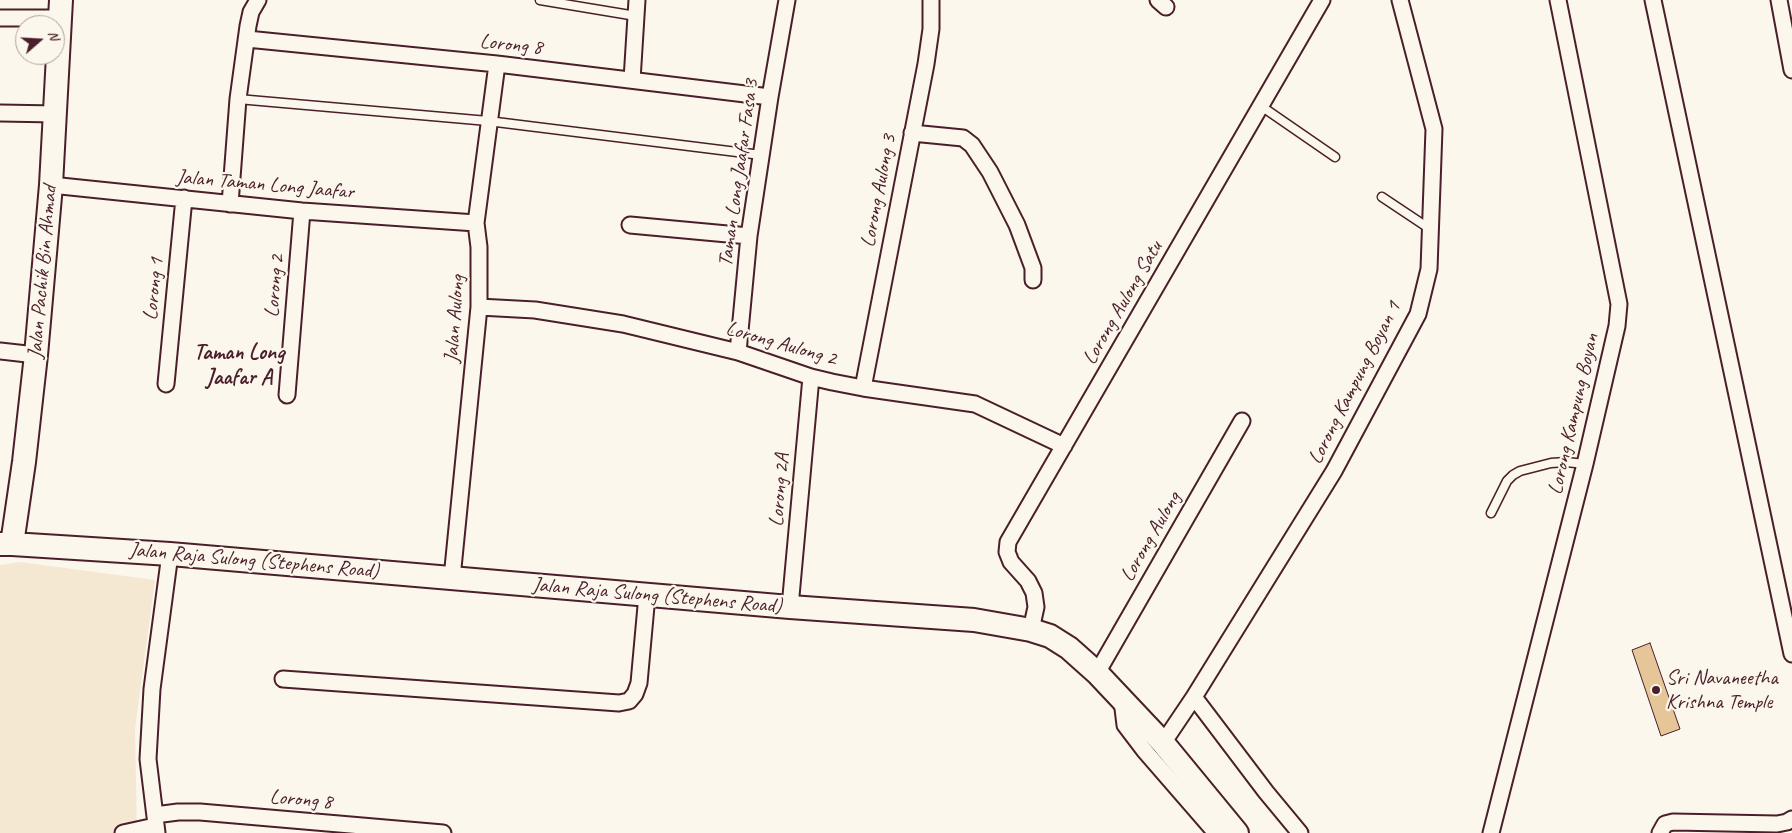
<!DOCTYPE html>
<html>
<head>
<meta charset="utf-8">
<style>
	body { margin:0 }
	#map { position:relative; width:1792px; height:833px; overflow:hidden; background:#fbf7ec; font-family:Caveat,sans-serif }
	canvas { display:block }
	.north { position:absolute; left:15px; top:15px; width:50px; height:50px; box-sizing:border-box; background:#fbf7ec; border:1px solid #b4a19f; border-radius:50%; rotate:71deg; font-size:14px; font-weight:700; line-height:20px; text-align:center; color:#4a1f2b }
	.north::after { content:''; display:block; margin:auto; width:18px; height:22px; background:#4a1f2b; clip-path:polygon(50% 0,100% 100%,50% 72%,0 100%) }
</style>
</head>
<body>
<div id="map">
<canvas width="1792" height="833"></canvas>
<div class="north">N</div>
</div>
<script>
const ctx = document.querySelector('canvas').getContext('2d');
ctx.lineJoin = 'round';
function paint(path, color) { ctx.fillStyle = color; ctx.fill(path, 'evenodd'); }
const toPath = rows => new Path2D(rows.map(r => 'M' + r).join(''));
function trace(path, color, width, dash) { ctx.strokeStyle = color; ctx.lineWidth = width; ctx.lineCap = dash ? 'butt' : 'round'; ctx.setLineDash(dash || []); ctx.stroke(path); }
function drawText(font, color, halo, rows, align = 'center') {
  ctx.font = font + ' Caveat,sans-serif'; ctx.lineWidth = 4.5; ctx.setLineDash([]); ctx.textBaseline = 'middle'; ctx.strokeStyle = halo; ctx.fillStyle = color; for (const [text, x, y, turn = 0] of rows) {
    ctx.save(); ctx.translate(x, y); ctx.rotate((+turn || 0) * Math.PI / 180); ctx.textAlign = isNaN(turn) ? turn : align; if (halo) ctx.strokeText(text, 0, 0); ctx.fillText(text, 0, 0); ctx.restore();
  }
}
paint(toPath([
	[20,562,155,580,135,729,137,833,0,833,0,565]
]), '#f5e8d3');
const building = toPath([
	[1650,643,1680,729,1661,736,1632,650,1650,643]
]);
paint(building, '#e6c699');
trace(building, '#4a1f2b', 1);
const lane = toPath([
	[540,0,636,16],
	[238,99,488,121,761,155],
	[1261,106,1335,157],
	[1382,197,1430,229],
	[1491,513,1507,481,1513,475,1520,471,1551,463,1566,462,1585,464]
]);
const street = toPath([
	[1158,0,1166,7],
	[1653,0,1792,654],
	[1779,0,1792,70],
	[0,18,60,18],
	[247,39,497,64,770,97],
	[632,80,637,0],
	[0,113,56,114],
	[912,133,963,138,972,145,990,172,1017,225,1033,268,1033,280],
	[51,185,302,211,476,223],
	[230,204,238,99,248,26,251,12,258,0],
	[630,225,749,236],
	[479,307,535,310,623,324,738,352,811,377,832,382,863,388,975,404,1064,446],
	[0,351,36,355],
	[738,352,749,236,770,97,787,0],
	[166,384,184,198],
	[863,388,926,64,931,29,931,0],
	[287,395,302,211],
	[452,578,479,307,479,247,476,223,497,64],
	[790,607,811,377],
	[1031,630,1036,607,1034,593,1028,581,1011,562,1007,552,1008,542,1322,0],
	[1097,673,1242,421],
	[283,679,619,703,629,701,635,694,639,683,647,595],
	[1194,697,1266,792,1300,833],
	[1122,700,1125,725,1144,750,1216,833],
	[1163,743,1194,697,1334,471,1418,314,1429,269,1434,129,1400,0],
	[155,815,178,812,200,812,443,833],
	[123,833,155,826],
	[157,833,148,759,152,689,170,554],
	[1491,833,1585,464,1617,326,1619,304,1558,0],
	[1660,833,1665,824,1673,822,1777,824,1787,822,1792,819]
]);
const secondary = toPath([
	[0,544,12,544,170,554,790,607,974,620,1031,630,1050,636,1069,648,1097,673,1163,743,1237,833],
	[12,544,24,462,36,355,51,185,61,0]
]);
trace(lane, '#4a1f2b', 11);
trace(street, '#4a1f2b', 19);
trace(secondary, '#4a1f2b', 26);
trace(lane, '#fbf7ec', 8);
trace(street, '#fbf7ec', 15);
trace(secondary, '#fbf7ec', 22);
for (const [x, y, r, color] of [
	[1656,690,5,"#4a1f2b"]
]) { const dot = new Path2D(); dot.arc(x, y, r, 0, 2 * Math.PI); ctx.fillStyle = color; ctx.fill(dot); trace(dot, '#fbf7ec', 2); }
drawText('21px', '#4a1f2b', '#fbf7ec', [
	["Lorong 8",511,45,6],
	["Taman Long Jaafar Fasa 3",739,173,-82],
	["Jalan Taman Long Jaafar",265,185,5],
	["Lorong Aulong 3",879,191,-79],
	["Jalan Pachik Bin Ahmad",43,272,-85],
	["Lorong 2",275,286,-85],
	["Lorong 1",154,289,-84],
	["Lorong Aulong Satu",1123,303,-60],
	["Jalan Aulong",455,319,-86],
	["Lorong Aulong 2",781,344,16],
	["Lorong Kampung Boyan 1",1355,383,-63],
	["Lorong Kampung Boyan",1574,414,-77],
	["Lorong 2A",780,490,-85],
	["Lorong Aulong",1151,537,-60],
	["Jalan Raja Sulong (Stephens Road)",254,561,5],
	["Jalan Raja Sulong (Stephens Road)",657,596,5],
	["Lorong 8",301,800,5]
]);
drawText('21px', '#4a1f2b', '#fbf7ec', [
	["Sri Navaneetha",1666,678],
	["Krishna Temple",1666,702]
], 'left');
drawText('bold 22px', '#4a1f2b', '#fbf7ec', [
	["Taman Long",239,353],
	["Jaafar A",239,378]
]);
</script>
</body>
</html>
